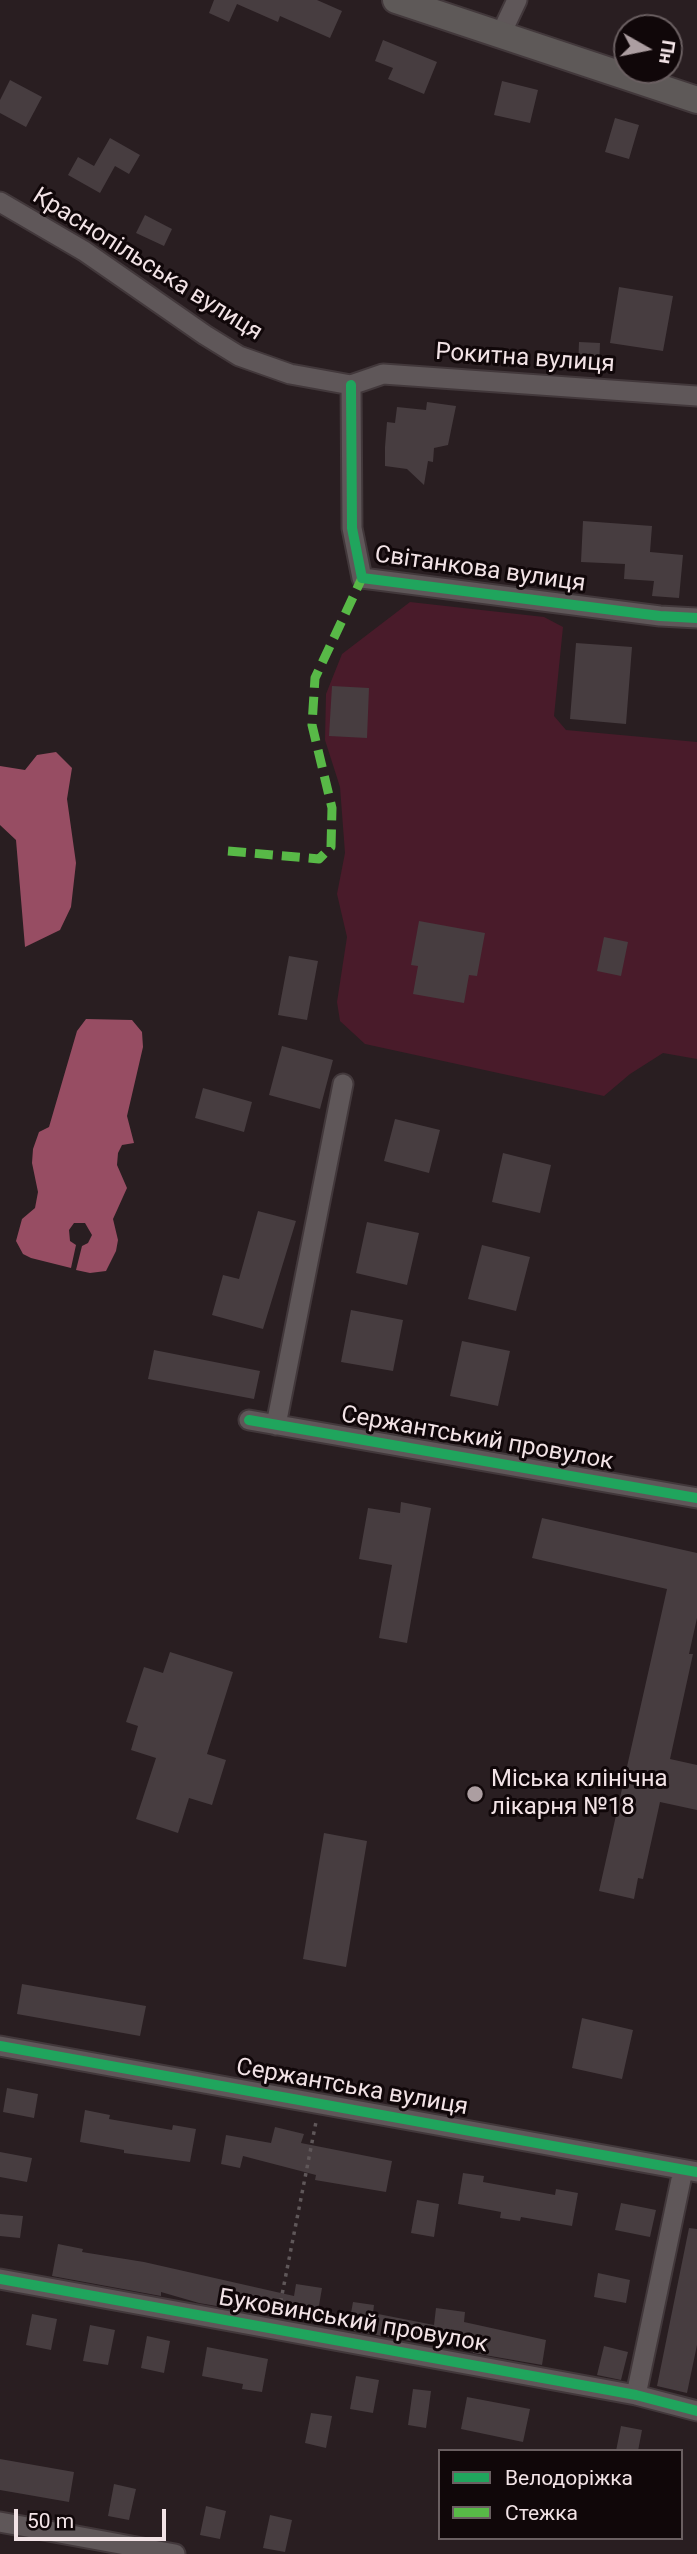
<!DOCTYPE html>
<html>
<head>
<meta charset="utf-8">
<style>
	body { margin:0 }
	#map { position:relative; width:697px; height:2554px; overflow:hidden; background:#291e21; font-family:Roboto,sans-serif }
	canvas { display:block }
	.legend { position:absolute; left:438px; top:2449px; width:245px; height:91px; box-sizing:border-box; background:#100709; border:2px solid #6a5f61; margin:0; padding:9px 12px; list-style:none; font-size:21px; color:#f2e3e6 }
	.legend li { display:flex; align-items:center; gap:14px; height:35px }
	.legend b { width:35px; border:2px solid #6a5f61 }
	.north { position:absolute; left:613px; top:14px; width:70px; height:70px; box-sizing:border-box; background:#100709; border:2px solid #6a5f61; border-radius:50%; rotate:99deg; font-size:19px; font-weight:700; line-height:28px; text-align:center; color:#f2e3e6 }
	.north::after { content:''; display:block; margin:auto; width:24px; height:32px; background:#ac9ea1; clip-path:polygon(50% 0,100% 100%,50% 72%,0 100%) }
	.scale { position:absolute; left:14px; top:2509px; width:152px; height:32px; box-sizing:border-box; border:4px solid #f2e3e6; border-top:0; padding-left:9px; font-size:21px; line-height:24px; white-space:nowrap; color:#f2e3e6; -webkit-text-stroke:5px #100709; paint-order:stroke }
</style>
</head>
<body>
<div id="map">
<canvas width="697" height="2554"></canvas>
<ul class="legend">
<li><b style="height:9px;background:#20a55d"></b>Велодоріжка</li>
<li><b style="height:9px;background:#58b947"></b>Стежка</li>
</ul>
<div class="north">Пн</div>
<div class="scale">50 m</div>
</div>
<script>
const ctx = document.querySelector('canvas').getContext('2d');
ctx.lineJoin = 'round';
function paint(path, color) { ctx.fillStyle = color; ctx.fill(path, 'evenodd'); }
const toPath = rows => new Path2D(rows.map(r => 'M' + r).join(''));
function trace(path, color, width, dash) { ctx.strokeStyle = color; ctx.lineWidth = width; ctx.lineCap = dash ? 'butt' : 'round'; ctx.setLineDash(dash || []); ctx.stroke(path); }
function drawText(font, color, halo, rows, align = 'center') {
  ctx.font = font + ' Roboto,sans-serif'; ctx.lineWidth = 6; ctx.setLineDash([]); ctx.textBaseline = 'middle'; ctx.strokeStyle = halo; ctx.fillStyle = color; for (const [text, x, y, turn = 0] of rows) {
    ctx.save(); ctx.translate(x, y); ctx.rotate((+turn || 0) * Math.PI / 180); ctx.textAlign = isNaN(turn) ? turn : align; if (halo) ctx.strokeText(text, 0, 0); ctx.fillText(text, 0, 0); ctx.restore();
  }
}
paint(toPath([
	[410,602,544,617,563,627,554,716,566,730,697,742,697,1059,663,1053,630,1074,604,1096,365,1044,340,1021,337,1002,347,937,337,894,345,853,340,787,325,740,326,694,342,654]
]), '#491b2a');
paint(toPath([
	[56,752,72,768,67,799,76,863,71,907,60,930,25,947,16,840,0,825,0,766,25,770,37,755],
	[86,1019,132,1020,142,1032,143,1047,127,1116,134,1143,122,1145,118,1153,117,1165,127,1188,113,1219,118,1240,116,1251,106,1271,90,1273,76,1270,82,1246,88,1243,92,1235,85,1223,74,1223,69,1230,70,1241,76,1245,71,1268,31,1258,23,1254,16,1241,22,1219,35,1208,38,1192,32,1163,33,1149,39,1132,49,1127,77,1031]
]), '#974d63');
paint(toPath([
	[214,0,317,0,342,11,330,38,280,16,278,22,237,4,229,22,209,13],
	[383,40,437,62,424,94,388,79,393,68,375,61],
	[10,80,42,97,26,127,0,113,0,100],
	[502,81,538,90,530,123,494,115],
	[615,118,639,125,629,159,605,152],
	[110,138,140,155,129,174,115,166,100,193,68,175,78,157,94,166],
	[145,215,172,229,164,246,136,233],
	[619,287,673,296,663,351,610,343],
	[579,342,600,343,599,371,578,370],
	[427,402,456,406,448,445,434,448,433,462,428,461,424,485,407,469,385,466,385,447,387,422,395,423,397,407,426,410],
	[583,521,652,526,650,552,683,555,679,598,652,596,654,581,624,579,625,564,581,562],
	[576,643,632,647,626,724,570,719],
	[332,686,369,688,367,738,329,736],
	[419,921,485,933,477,976,469,975,464,1003,413,994,418,966,411,965],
	[604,937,628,942,621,976,597,971],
	[289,956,318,961,307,1020,278,1015],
	[282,1046,333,1060,320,1109,269,1095],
	[203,1088,252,1102,244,1132,195,1118],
	[395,1119,440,1130,429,1173,384,1161],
	[503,1153,551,1165,540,1213,492,1202],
	[258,1211,296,1221,263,1329,212,1315,223,1275,239,1279],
	[367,1222,419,1233,407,1285,356,1273],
	[482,1245,530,1257,516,1311,468,1299],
	[351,1310,403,1320,393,1371,341,1362],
	[462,1341,510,1351,498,1406,450,1396],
	[154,1350,260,1371,254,1399,148,1379],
	[401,1502,431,1508,407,1643,379,1638,392,1565,359,1559,368,1508,400,1513],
	[542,1518,697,1553,697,1618,689,1654,693,1654,670,1759,697,1765,697,1810,660,1802,643,1879,638,1878,634,1899,599,1891,667,1589,532,1558],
	[170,1652,233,1672,207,1754,226,1760,212,1805,189,1798,178,1833,136,1819,156,1758,131,1750,138,1726,126,1722,144,1667,163,1673],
	[324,1833,367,1841,346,1967,303,1959],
	[22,1984,146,2006,140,2036,17,2014],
	[582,2018,633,2030,622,2079,572,2068],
	[7,2088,38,2094,34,2118,3,2112],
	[85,2110,110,2115,109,2119,172,2130,173,2125,196,2129,190,2162,124,2153,124,2150,80,2142],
	[275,2127,304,2134,301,2143,392,2161,386,2192,315,2180,316,2175,243,2156,240,2168,221,2164,226,2135,271,2143],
	[0,2152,32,2158,27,2182,0,2177],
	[463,2173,484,2176,483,2182,555,2195,556,2189,578,2193,572,2226,521,2217,520,2221,500,2218,501,2212,458,2204],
	[417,2200,439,2204,434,2237,411,2233],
	[621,2203,656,2210,650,2237,615,2230],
	[0,2214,23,2216,20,2238,0,2236],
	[689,2228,697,2229,697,2345,687,2393,657,2386],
	[58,2244,83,2249,82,2252,144,2262,294,2296,296,2284,322,2288,316,2323,199,2303,161,2292,161,2296,52,2276],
	[598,2273,630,2280,626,2303,594,2297],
	[353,2302,374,2305,373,2313,434,2325,436,2308,465,2312,464,2322,546,2340,542,2365,473,2353,473,2348,411,2338,411,2341,348,2330],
	[32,2314,57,2319,51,2350,26,2345],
	[90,2325,115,2330,108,2365,83,2361],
	[147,2336,170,2341,164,2373,141,2368],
	[604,2346,628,2352,621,2380,597,2375],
	[207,2347,268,2359,262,2392,242,2389,243,2384,202,2376],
	[356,2376,379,2380,373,2413,350,2409],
	[413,2389,431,2391,426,2428,408,2425],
	[467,2397,530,2409,523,2442,461,2429],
	[311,2413,332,2416,326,2448,305,2443],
	[621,2426,642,2430,638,2451,616,2451],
	[0,2459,74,2472,69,2502,0,2490],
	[114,2484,136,2489,129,2520,108,2516],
	[206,2506,226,2511,220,2539,200,2535],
	[270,2515,292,2520,285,2552,263,2548]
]), '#473d40');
const street = toPath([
	[500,36,517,0],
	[0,202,84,251,205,335,239,356,290,374,351,385],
	[351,385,352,528,362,578,660,616,697,618],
	[351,385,383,374,697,396],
	[249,1420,697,1498],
	[276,1425,343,1084],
	[0,2046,697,2172],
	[0,2279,636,2395,697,2411],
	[636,2395,683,2170],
	[0,2522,175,2554]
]);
const secondary = toPath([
	[396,0,697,100]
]);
trace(street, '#42383b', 23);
trace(secondary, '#42383b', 30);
trace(toPath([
	[279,2310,316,2122]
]), '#5f5759', 3.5, [3.5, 5]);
trace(street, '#5f5759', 19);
trace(secondary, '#5e5958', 26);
trace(toPath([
	[228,851,319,859,331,847,332,808,312,725,315,678,362,578]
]), '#58b947', 9, [18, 9]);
trace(toPath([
	[351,385,352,528,362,578,660,616,697,618],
	[249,1420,697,1498],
	[0,2046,697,2172],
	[0,2279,636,2395,697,2411]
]), '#20a55d', 10);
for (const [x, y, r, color] of [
	[475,1794,9,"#ac9ea1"]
]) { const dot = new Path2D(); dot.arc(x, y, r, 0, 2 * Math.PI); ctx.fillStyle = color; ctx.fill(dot); trace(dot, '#100709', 2.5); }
drawText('24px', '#f2e3e6', '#100709', [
	["Краснопільська вулиця",147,265,32],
	["Рокитна вулиця",525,359,4],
	["Світанкова вулиця",480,570,8],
	["Сержантський провулок",477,1439,10],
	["Сержантська вулиця",352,2088,10],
	["Буковинський провулок",353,2322,10]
]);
drawText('24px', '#f2e3e6', '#100709', [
	["Міська клінічна",491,1780],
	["лікарня №18",491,1808]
], 'left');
</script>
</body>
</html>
